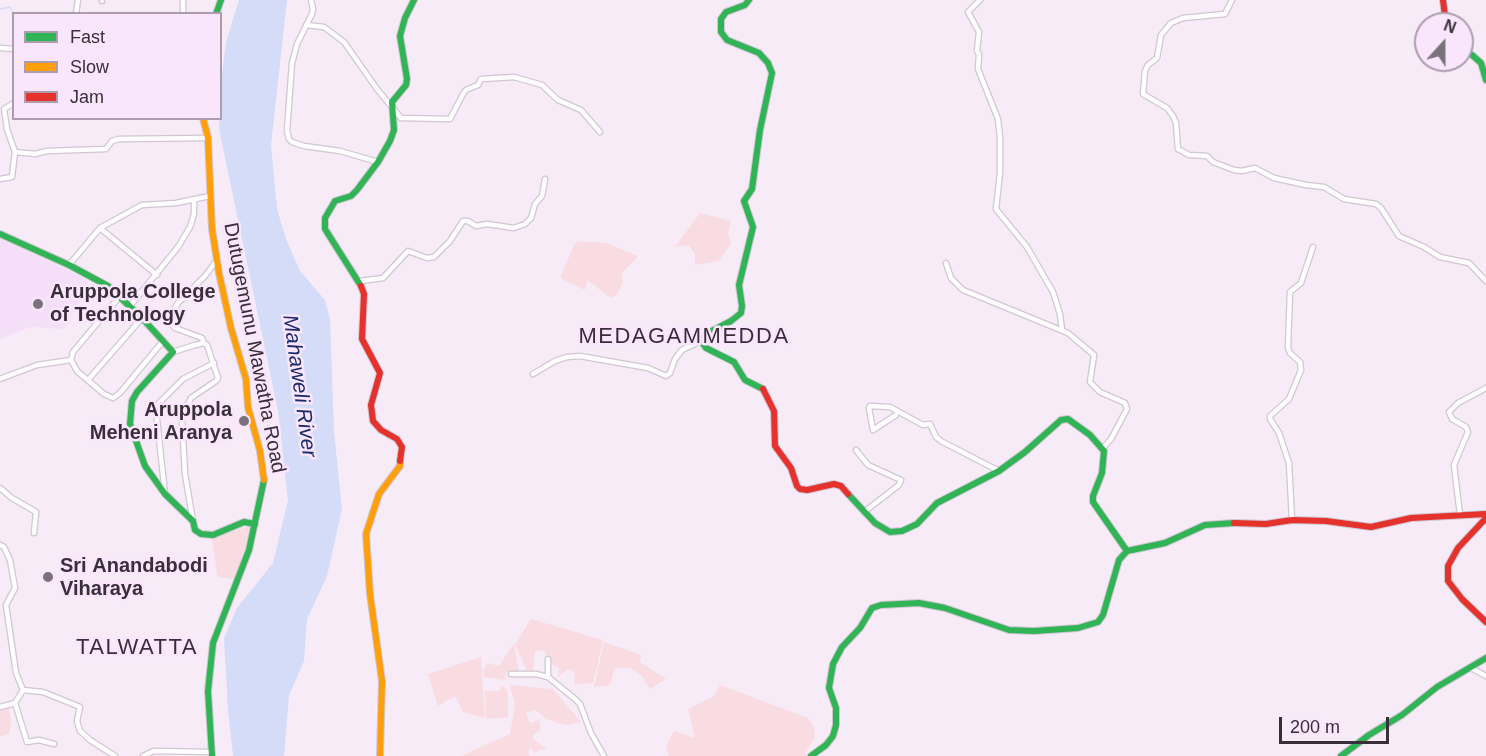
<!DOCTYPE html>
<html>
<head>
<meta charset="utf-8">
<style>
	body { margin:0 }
	#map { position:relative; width:1486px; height:756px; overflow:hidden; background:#f6ebf7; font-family:Helvetica,sans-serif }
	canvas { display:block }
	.legend { position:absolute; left:12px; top:12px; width:210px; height:108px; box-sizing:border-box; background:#f9e6fc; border:2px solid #ac9dae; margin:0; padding:8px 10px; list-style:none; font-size:18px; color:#382f39 }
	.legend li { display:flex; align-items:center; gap:12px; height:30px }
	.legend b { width:30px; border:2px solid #ac9dae }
	.north { position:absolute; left:1414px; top:12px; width:60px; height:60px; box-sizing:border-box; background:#f9e6fc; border:2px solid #ac9dae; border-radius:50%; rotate:21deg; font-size:16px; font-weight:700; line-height:24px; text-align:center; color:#382f39 }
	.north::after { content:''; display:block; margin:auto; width:21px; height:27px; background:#7a717c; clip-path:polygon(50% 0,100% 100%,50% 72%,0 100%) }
	.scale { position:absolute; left:1279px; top:717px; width:110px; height:27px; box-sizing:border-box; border:3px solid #382f39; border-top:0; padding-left:8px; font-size:18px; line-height:21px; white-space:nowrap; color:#382f39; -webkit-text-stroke:4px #f9e6fc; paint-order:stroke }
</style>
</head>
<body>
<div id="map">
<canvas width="1486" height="756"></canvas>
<ul class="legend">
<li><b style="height:8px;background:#30b455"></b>Fast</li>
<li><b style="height:8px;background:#ff9f0a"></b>Slow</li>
<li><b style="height:8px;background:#e5322d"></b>Jam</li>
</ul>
<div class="north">N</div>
<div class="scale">200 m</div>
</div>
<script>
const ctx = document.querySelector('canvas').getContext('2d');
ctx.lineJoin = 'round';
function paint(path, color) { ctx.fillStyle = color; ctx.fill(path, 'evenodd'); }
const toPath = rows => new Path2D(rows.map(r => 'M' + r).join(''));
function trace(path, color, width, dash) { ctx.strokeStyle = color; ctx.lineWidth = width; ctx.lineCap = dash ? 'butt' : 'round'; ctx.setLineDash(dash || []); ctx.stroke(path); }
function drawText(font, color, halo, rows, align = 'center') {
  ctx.font = font + ' Helvetica,sans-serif'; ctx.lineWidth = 5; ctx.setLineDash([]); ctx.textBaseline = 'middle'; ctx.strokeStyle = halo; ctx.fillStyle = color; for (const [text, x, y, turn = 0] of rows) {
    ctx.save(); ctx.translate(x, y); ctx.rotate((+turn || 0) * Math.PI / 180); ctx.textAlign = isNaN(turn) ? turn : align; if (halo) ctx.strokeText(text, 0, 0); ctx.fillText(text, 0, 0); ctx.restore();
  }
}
paint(toPath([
	[0,239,85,278,88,282,65,328,60,329,30,327,0,339]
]), '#f5dff8');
paint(toPath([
	[700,213,731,221,728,233,731,243,719,261,695,265,695,253,688,245,675,247],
	[578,241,606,243,638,256,622,273,623,282,617,294,611,298,587,280,585,290,560,278,574,245],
	[250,526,252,528,235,577,233,579,219,577,217,575,212,538],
	[531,619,603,640,593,683,574,685,575,676,573,671,568,669,558,677,559,668,553,665,544,651,535,650,533,675,529,676,515,645],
	[604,642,641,655,640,662,666,679,650,689,641,675,630,668,615,668,610,685,594,687],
	[514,643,519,673,506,672,505,680,484,677,483,669,488,663,499,666],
	[481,657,485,718,463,712,455,696,438,706,428,674],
	[502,685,508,691,508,717,486,719,485,691,499,691],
	[509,685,553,689,581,722,565,725,547,719,535,710,526,713,530,723,540,720,540,731,533,735,533,739,547,749,538,750,538,752,534,752,530,747,528,753,530,756,461,756,510,734,515,704],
	[720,685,808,718,814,727,815,737,805,754,809,756,669,756,666,747,674,731,695,738,688,709,714,696],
	[9,707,11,722,9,734,0,736,0,709]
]), '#f8dce2');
paint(toPath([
	[239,0,287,0,271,145,277,209,286,239,300,271,325,300,330,319,334,432,342,509,327,576,307,619,304,661,289,695,284,756,233,756,228,710,224,638,237,608,273,563,288,500,278,411,219,129,221,83,226,42]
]), '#d4dcf8');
trace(toPath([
	[0,9,10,7,14,14]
]), '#d4dcf8', 1.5);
const street = toPath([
	[183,0,183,14],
	[311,0,313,9,312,14,297,44,292,63,287,131,289,139,292,142,304,146,340,151,378,162],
	[980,0,968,12,979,32,977,51,979,54,978,69,998,119,1000,138,1000,173,996,209,1027,247,1053,292,1060,314,1062,330],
	[1232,0,1225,14,1183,18,1171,23,1161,35,1157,58,1148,65,1145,71,1143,94,1167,108,1173,116,1176,123,1178,149,1189,155,1207,156,1213,162,1234,170,1242,171,1255,168,1274,178,1306,185,1324,187,1344,199,1376,204,1381,208,1399,236,1424,247,1440,257,1469,263,1486,281],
	[102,1,102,0],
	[76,14,78,0],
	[306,25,324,27,344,42,377,89,401,118,450,119,463,94,466,90,478,85,481,79,514,77,542,85,558,100,581,110,600,132],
	[0,48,14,49],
	[15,152,35,154,47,151,106,149,112,141,119,139,208,138],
	[0,179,12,177,15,152,7,129,4,109,14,103],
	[100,228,157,275],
	[946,263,951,278,963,290,1068,333,1094,355,1090,382,1100,392,1125,403,1127,409,1111,439,1103,448],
	[69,265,100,228,142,205,176,203,210,196],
	[360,281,383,278,408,251,427,258,434,257,450,241,463,221,468,221,476,226,487,224,514,228,525,224,531,218,535,204,542,196,545,179],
	[120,296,73,352,71,360,77,371,104,394,113,398,120,393,163,341],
	[130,306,178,247,190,227,194,214,194,201],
	[204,343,202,338,175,328,168,319,178,303,205,276,217,260],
	[173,352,195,345,204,343,207,345,218,378,216,381,191,398,184,411,182,419,185,474,193,521],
	[533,374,555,361,567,357,580,356,648,368,666,376,670,373,675,359,682,350,701,341],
	[0,379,37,365,71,360],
	[88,380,142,318],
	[896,415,873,430,869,408,870,406,890,407,923,425,930,424,936,437,941,441,999,471],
	[856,450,868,465,901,480,899,485,864,512],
	[0,488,12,498,36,512,34,533],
	[165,494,156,410,159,403,183,379,214,363],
	[1460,515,1454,465,1468,432,1466,427,1452,419,1449,412,1458,403,1486,388],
	[1292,520,1289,463,1279,433,1270,419,1270,416,1289,399,1301,370,1300,362,1290,353,1288,348,1290,292,1301,283,1313,247],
	[0,545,4,547,10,560,15,588,6,605,16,673,23,690],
	[548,659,548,677],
	[1471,668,1486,676],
	[511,674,536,674,548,677,575,699,580,704,591,733,604,756],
	[15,703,27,742,39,740,54,744],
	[0,707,15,703,23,690,43,692,80,707,77,721,80,731,90,740,115,756],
	[143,756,154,751,211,752]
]);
const fast = toPath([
	[749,0,745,5,726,12,721,19,721,32,727,40,759,53,768,63,772,73,760,130,752,189,744,201,753,227,739,285,742,306,741,313,731,321,708,333,701,341,706,348,734,362,745,380,763,389],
	[216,14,221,0],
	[1462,51,1472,55,1481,63,1486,80],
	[0,234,69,265,108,286,142,318,173,352,137,392,132,401,130,424,145,466,165,494,193,521,195,530,201,534,213,535,244,522,255,524],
	[361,286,325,229,325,218,335,201,351,196,357,190,378,162,390,141,394,130,392,102,406,85,407,79,400,36,405,18,414,0],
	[848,494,875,523,890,532,902,531,917,524,937,503,999,471,1025,452,1061,420,1068,419,1090,435,1104,451,1102,473,1093,496,1093,502,1127,551],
	[212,756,208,691,213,643,249,550,264,480],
	[811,756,826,745,833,736,836,725,836,708,829,688,833,664,842,647,860,628,872,608,881,605,919,603,945,608,1009,630,1034,631,1078,628,1098,622,1103,615,1119,560,1127,551,1165,543,1205,525,1234,523],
	[1341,756,1369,735,1402,715,1437,687,1486,658]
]);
const slow = toPath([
	[203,118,208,138,212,229,219,273,231,328,246,379,248,407,260,451,264,480],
	[380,756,382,681,370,594,366,534,379,494,400,466,400,461]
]);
const jam = toPath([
	[1443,0,1446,24],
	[361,286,364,294,362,339,380,373,371,405,373,421,381,430,397,439,402,447,400,461],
	[763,389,774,411,775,446,791,468,797,486,800,489,807,490,834,484,841,486,848,494],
	[1486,518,1458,548,1448,566,1448,581,1462,599,1486,622],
	[1234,523,1266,524,1292,520,1326,521,1371,527,1411,518,1486,514]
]);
trace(street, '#d0c7d2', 7);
trace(fast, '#d0c7d2', 8);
trace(slow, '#d0c7d2', 8);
trace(jam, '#d0c7d2', 8);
trace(street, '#fefcfe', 4.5);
trace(fast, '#30b455', 6);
trace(slow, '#ff9f0a', 6);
trace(jam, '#e5322d', 6);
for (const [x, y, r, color] of [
	[38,304,6,"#7a717c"],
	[244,421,6,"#7a717c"],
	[48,577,6,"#7a717c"]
]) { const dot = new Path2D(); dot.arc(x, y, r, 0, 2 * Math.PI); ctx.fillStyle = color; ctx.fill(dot); trace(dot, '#f9e6fc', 2); }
drawText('bold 20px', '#382f39', '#f9e6fc', [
	["Aruppola College",50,292],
	["of Technology",50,315],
	["Aruppola",232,410,"right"],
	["Meheni Aranya",232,433,"right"],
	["Sri Anandabodi",60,566],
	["Viharaya",60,589]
], 'left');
drawText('20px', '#382f39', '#f9e6fc', [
	["Dutugemunu Mawatha Road",254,348,79]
]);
drawText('italic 21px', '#1a2b6e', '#f9e6fc', [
	["Mahaweli River",299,386,82]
]);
ctx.letterSpacing = '1.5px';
drawText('22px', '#382f39', '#f9e6fc', [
	["MEDAGAMMEDDA",684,337],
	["TALWATTA",137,648]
]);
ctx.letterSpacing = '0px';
</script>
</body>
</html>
